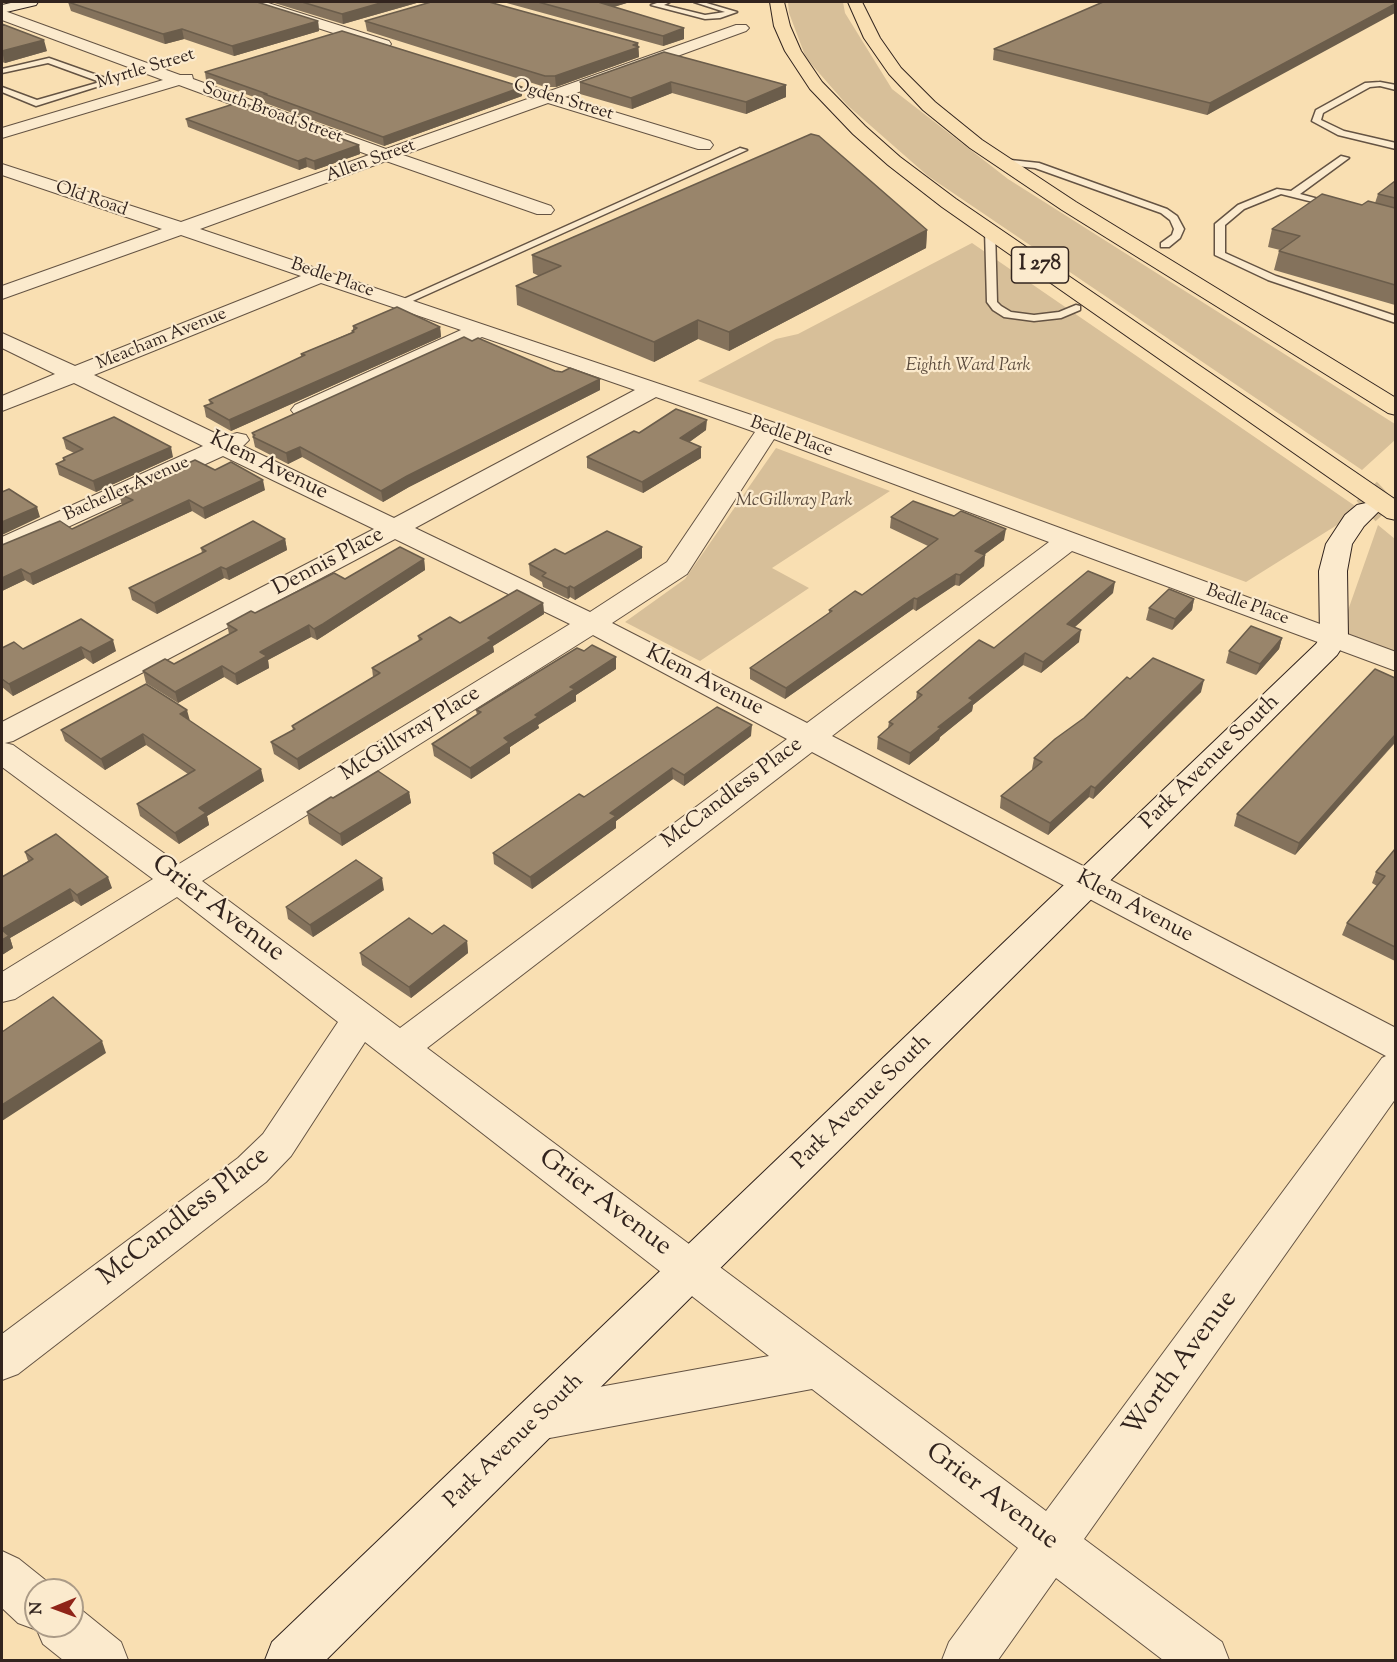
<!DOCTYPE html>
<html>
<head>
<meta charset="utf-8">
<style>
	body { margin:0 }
	#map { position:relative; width:1397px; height:1662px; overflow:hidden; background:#f9dfb2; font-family:"Sorts Mill Goudy",serif }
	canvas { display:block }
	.frame { position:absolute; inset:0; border:3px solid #32241e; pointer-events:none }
	.north { position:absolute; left:24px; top:1578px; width:60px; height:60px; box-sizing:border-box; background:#fbeacd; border:2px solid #ab9b87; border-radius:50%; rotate:269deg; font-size:16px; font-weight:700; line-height:24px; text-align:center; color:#32241e }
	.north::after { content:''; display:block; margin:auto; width:21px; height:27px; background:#8f2418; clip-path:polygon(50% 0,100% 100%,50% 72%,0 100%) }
</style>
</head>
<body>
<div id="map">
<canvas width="1397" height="1662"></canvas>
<div class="frame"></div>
<div class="north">N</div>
</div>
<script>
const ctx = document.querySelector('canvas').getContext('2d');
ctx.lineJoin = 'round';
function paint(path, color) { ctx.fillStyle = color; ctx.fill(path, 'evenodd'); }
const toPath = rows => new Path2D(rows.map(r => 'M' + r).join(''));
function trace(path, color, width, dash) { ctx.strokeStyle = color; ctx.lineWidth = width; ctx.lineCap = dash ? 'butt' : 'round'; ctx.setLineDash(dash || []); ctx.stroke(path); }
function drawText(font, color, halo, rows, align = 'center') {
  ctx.font = font + ' "Sorts Mill Goudy",serif'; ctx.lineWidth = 4.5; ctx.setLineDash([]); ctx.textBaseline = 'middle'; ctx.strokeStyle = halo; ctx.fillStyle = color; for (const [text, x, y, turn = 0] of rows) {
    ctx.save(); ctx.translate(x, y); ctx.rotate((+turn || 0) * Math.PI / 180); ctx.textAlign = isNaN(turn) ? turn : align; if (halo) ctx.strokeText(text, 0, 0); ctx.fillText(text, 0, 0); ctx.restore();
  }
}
paint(toPath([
	[788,2,843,2,845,13,892,89,1008,179,1395,424,1395,440,1362,470,928,176,847,105,806,58,789,13],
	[972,243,1361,510,1246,582,698,381,776,339,798,334],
	[776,448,890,491,772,568,809,588,700,661,625,622,685,579],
	[1378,525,1395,539,1395,655,1340,633]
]), '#d7bf99');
trace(toPath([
	[1366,511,1396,483]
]), '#d1ba94', 28, [28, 14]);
const lane = toPath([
	[660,2,670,2,664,5,705,15,725,12,694,2,703,2,737,12,720,18,705,19,651,5,660,2],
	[49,58,111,80,112,82,36,106,2,92,2,87,37,100,100,82,48,63,2,73,2,69,49,58],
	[1380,82,1396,85,1396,90,1380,86,1370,87,1323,113,1321,120,1344,131,1396,143,1396,149,1338,135,1312,121,1316,110,1365,83,1380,82],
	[740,148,747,150,406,304,402,305,397,302,740,148],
	[1341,156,1349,158,1300,194,1337,204,1337,208,1281,194,1244,209,1225,225,1225,253,1276,276,1396,316,1396,323,1268,280,1215,255,1215,224,1238,205,1277,189,1291,191,1341,156],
	[1001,159,1039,163,1167,209,1177,216,1184,229,1180,238,1169,247,1161,247,1161,243,1172,235,1174,229,1170,220,1161,213,1035,168,998,164,996,162,1001,159],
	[990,227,995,230,997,302,1001,306,1011,312,1034,315,1059,312,1076,305,1080,306,1080,310,1061,318,1034,321,1004,317,993,310,987,302,985,230,990,227]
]);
const street = toPath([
	[244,2,265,2,389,41,391,44,389,47,377,47,246,5,244,2],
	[2,10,180,75,192,75,193,79,386,149,536,96,538,92,547,92,736,25,746,25,749,28,746,31,565,97,710,141,713,145,710,149,698,149,548,103,403,155,551,206,554,210,551,214,537,214,386,161,200,229,778,424,1396,652,1396,671,1072,551,832,736,1396,1028,1396,1098,1084,1539,1222,1642,1229,1660,1163,1660,1056,1578,998,1660,942,1660,949,1642,1018,1548,812,1389,539,1440,523,1434,516,1419,523,1404,539,1398,769,1356,365,1042,291,1156,266,1182,18,1374,2,1380,2,1334,238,1158,263,1134,338,1022,177,897,15,999,2,1002,2,972,153,879,2,767,2,722,374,529,223,456,11,553,2,555,2,537,203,446,74,383,2,411,2,396,55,374,2,348,2,333,75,366,301,276,181,235,2,299,2,286,162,229,2,175,2,164,181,222,369,155,179,85,2,138,2,128,163,80,2,20,2,10],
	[321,283,461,330,295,405,291,410,295,415,303,417,311,415,482,337,635,390,394,518,243,446,249,440,246,435,237,433,223,437,94,375,321,283],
	[656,397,755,432,667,562,590,612,415,528,656,397],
	[774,439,1049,542,807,723,612,623,687,574,774,439],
	[395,539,570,624,179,864,13,745,5,743,13,741,395,539],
	[593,635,787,739,400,1028,202,881,593,635],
	[812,752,1386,1056,1382,1058,1046,1511,427,1048,812,752],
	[2,1551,19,1559,54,1587,55,1590,36,1590,36,1626,72,1626,72,1605,79,1608,121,1642,128,1660,63,1660,43,1644,37,1630,18,1623,2,1608,2,1551]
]);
const secondary = toPath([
	[15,2,38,2,36,5,2,13,2,5,15,2],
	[1366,503,1375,505,1379,511,1364,526,1352,544,1347,571,1348,638,1337,655,326,1660,265,1660,272,1642,1316,644,1320,638,1319,571,1326,544,1345,515,1357,505,1366,503]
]);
const highway = toPath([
	[770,2,784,2,790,26,801,51,822,82,865,126,900,157,956,199,1396,500,1396,520,1387,518,942,207,888,165,853,134,810,89,785,51,774,26,770,2],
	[848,2,862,2,880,38,901,68,935,102,982,140,1076,202,1396,398,1396,415,1388,413,1062,210,970,148,923,110,889,74,864,38,848,2]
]);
trace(lane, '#645343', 3);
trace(street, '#645343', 2);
trace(secondary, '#32241e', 2);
trace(highway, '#32241e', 2);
paint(lane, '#fbeacd');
paint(street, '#fbeacd');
paint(secondary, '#fbeacd');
paint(highway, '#f9dfb2');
paint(toPath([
	[68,2,318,21,319,31,234,56,184,39,165,44,71,11],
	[271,2,420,2,343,24],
	[503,2,630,2,613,7,684,28,684,39,663,46],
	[1395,2,1207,115,993,60,994,49],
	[365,21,638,43,639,57,556,87,545,87,367,31],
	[2,24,47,51,5,63,2,62],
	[664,52,786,85,786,97,746,114,672,93,632,109,580,94,580,82],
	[205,72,522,87,522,96,384,146,265,103,265,101,206,80],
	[186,119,359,145,360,154,315,170,307,167,299,170,188,127],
	[1395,181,1395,305,1274,270,1279,251,1280,250,1268,247,1272,229,1362,205,1375,203,1378,194],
	[927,230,926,248,729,351,698,339,654,362,517,305,516,286,539,276,533,273,532,255],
	[353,326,440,327,441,337,231,431,206,417,204,406,210,404,209,400,301,357,301,354,352,332,352,331,353,330],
	[472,341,555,371,600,379,600,390,409,487,383,502,302,457,288,464,255,447,252,433],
	[706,430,689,442,701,447,701,458,643,493,587,468,587,457,639,433],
	[63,438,173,457,96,492,59,475,56,464,63,461,63,458,74,453,66,449],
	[215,470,265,490,205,519,192,511,33,585,25,580,2,591,2,545,72,529,122,505,119,494],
	[891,517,1004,540,984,555,985,555,984,566,959,586,955,585,916,611,913,609,785,699,750,679,750,668,829,613,829,610,862,595,928,546,890,528],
	[285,539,287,550,229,580,224,578,157,614,132,600,129,588,202,553,201,548],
	[565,554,642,558,575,600,570,597,568,599,543,587,542,582,530,575,529,564],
	[424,559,425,570,325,635,317,640,311,637,268,660,269,668,237,685,224,677,178,703,146,683,143,671,174,664,229,634,227,624,345,579],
	[1113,593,1074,627,1079,642,1041,673,1023,665,973,705,972,711,940,737,939,740,909,765,877,749,878,737,888,728,889,722,916,699,917,692,994,648],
	[1194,599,1192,610,1172,630,1146,620,1149,608],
	[543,603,544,614,493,646,494,652,299,770,274,754,271,742,293,730,292,726,373,677,372,668,419,641,418,636,460,623],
	[81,619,116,651,93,664,85,658,13,696,2,687,2,648,23,649],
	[1282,638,1279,649,1256,675,1226,663,1229,651],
	[616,669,576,695,576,701,538,725,539,728,510,747,510,753,471,779,434,756,432,744,477,715,476,710],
	[1395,678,1395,743,1295,855,1234,826,1237,814],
	[1130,679,1201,692,1093,799,1089,797,1048,835,1000,808,1001,796,1033,770,1032,769,1034,758,1084,718],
	[190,721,264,781,207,816,209,825,179,844,140,816,137,804,188,774,146,745,105,770,65,741,61,730],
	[751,736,684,786,673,779,616,821,616,828,532,889,494,864,493,853,584,797],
	[409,792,411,803,342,846,309,824,307,812,333,798],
	[1395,849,1395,961,1342,935,1347,923,1377,886,1372,883,1376,872],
	[25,852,112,888,81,906,74,901,10,938,13,948,2,955,2,877,28,861],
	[384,890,313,937,288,919,286,907],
	[432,934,467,941,468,953,411,998,362,965,360,953]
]), '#84725c');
paint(toPath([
	[384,2,420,2,343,24,342,14],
	[598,2,630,2,598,12],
	[1395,4,1395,13,1207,115,1210,103],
	[318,21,319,31,234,56,232,46],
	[684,28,684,39,663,46,663,36],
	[182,29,184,39,165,44,163,34],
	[44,40,47,51,5,63,2,51],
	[638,43,639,57,556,87,555,76],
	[671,82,672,93,632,109,631,98],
	[786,85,786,97,746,114,746,102],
	[522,87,522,96,384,146,383,137],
	[359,145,360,154,315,170,314,161],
	[306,158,307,167,299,170,298,161],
	[927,230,926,248,729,351,729,332],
	[698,320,698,339,654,362,654,342],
	[440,327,441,337,231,431,229,420],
	[600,379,600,390,409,487,383,502,381,491,407,476],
	[707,420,706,430,680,449,680,438],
	[171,447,173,457,96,492,93,481],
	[300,447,302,457,288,464,286,453],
	[701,447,701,458,643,493,642,482],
	[263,480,265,490,205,519,203,508],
	[189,500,192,511,33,585,30,574],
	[37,507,40,517,2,535,2,522],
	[1006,529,1004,540,974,562,975,551],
	[285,539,287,550,229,580,226,569],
	[642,547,642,558,575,600,574,588],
	[985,555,984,566,959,586,960,575],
	[424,559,425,570,317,640,314,629],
	[221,567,224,578,157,614,154,603],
	[21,569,25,580,2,591,2,578],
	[956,574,955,585,916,611,917,599],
	[1115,582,1113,593,1065,636,1067,624],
	[570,586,570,597,568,599,567,588],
	[914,598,913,609,785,699,786,688],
	[1194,599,1192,610,1172,630,1175,619],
	[543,603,544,614,493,646,494,652,299,770,297,759],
	[309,625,311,637,268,660,269,668,237,685,235,674,260,652],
	[1081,630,1079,642,1041,673,1043,662],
	[1282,638,1279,649,1256,675,1260,664],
	[113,640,116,651,93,664,90,652],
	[81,647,85,658,13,696,9,684],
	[1025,653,1023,665,973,705,972,711,940,737,939,740,909,765,910,753,969,698],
	[616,657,616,669,576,695,576,701,538,725,539,728,510,747,510,753,471,779,470,768,504,738,535,715,570,687],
	[222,666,224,677,178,703,175,692],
	[1204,680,1201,692,1093,799,1095,788],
	[187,710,190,721,180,714],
	[752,725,751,736,684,786,684,775],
	[143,734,146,745,105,770,101,759],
	[1395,735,1395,742,1295,855,1299,843],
	[672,768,673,779,616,821,616,828,532,889,530,877,610,813],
	[261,769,264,781,207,816,209,825,179,844,175,833,199,808],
	[1091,786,1089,797,1048,835,1050,823],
	[409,792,411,803,342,846,340,834],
	[108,877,112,888,81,906,77,895],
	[382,878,384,890,313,937,310,925],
	[70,889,74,901,10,938,13,948,2,955,2,929],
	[467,941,468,953,411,998,409,987],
	[102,1041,106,1053,2,1121,2,1105]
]), '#6b5d4b');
const building = toPath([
	[68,2,257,2,318,21,232,46,182,29,163,34,68,2],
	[302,2,384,2,342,14,302,2],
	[431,2,489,2,638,43,633,45,639,47,555,76,545,76,365,21,431,2],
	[538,2,600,2,598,2,684,28,663,36,538,2],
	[1103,2,1395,2,1395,4,1210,103,994,49,1103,2],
	[2,24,44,40,2,51,2,24],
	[342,31,522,87,383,137,264,94,267,94,205,72,342,31],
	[664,52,786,85,746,102,671,82,631,98,580,82,664,52],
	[240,102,359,145,314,161,306,158,298,161,186,119,240,102],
	[811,134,819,136,927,230,729,332,698,320,654,342,516,286,561,266,532,255,811,134],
	[1395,181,1395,198,1378,194,1395,181],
	[1322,194,1362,205,1368,201,1395,208,1395,285,1279,251,1300,236,1272,229,1322,194],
	[397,307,440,327,229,420,204,406,213,403,209,400,305,355,301,354,354,332,352,331,357,328,353,326,397,307],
	[464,337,472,341,478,338,555,371,562,372,570,368,600,379,407,476,381,491,300,447,286,453,253,437,255,435,252,433,464,337],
	[676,409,707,420,680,438,701,447,642,482,587,457,634,431,639,433,676,409],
	[114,417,171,447,93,481,56,464,65,460,63,458,83,449,63,438,114,417],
	[195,460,215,470,231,462,263,480,203,508,189,500,30,574,21,569,2,578,2,545,60,521,72,529,133,500,119,494,195,460],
	[9,489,37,507,2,522,2,492,9,489],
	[913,501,954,516,961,511,1006,529,975,551,985,555,960,575,956,574,917,599,914,598,786,688,750,668,832,611,829,610,855,591,862,595,938,539,891,517,913,501],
	[253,521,285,539,226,569,221,567,154,603,129,588,206,551,201,548,253,521],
	[607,531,642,547,574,588,570,586,567,588,542,576,546,573,529,564,555,549,565,554,607,531],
	[400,547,424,559,323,624,314,629,309,625,260,652,267,656,235,674,222,666,175,692,143,671,165,659,174,664,237,630,227,624,251,611,255,613,334,573,345,579,400,547],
	[1088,571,1115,582,1067,624,1081,630,1043,662,1025,653,969,698,973,700,938,727,941,728,910,753,878,737,893,724,889,722,922,695,917,692,979,640,994,648,1088,571],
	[1169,589,1194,599,1175,619,1149,608,1169,589],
	[517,590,543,603,488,638,492,640,297,759,271,742,295,729,292,726,380,673,372,668,422,639,418,636,450,617,460,623,517,590],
	[81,619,113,640,90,652,81,647,9,684,2,679,2,648,14,642,23,649,81,619],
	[1251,626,1282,638,1260,664,1229,651,1251,626],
	[592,645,616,657,570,687,575,689,535,715,538,717,504,738,509,742,470,768,432,744,481,712,476,710,577,648,584,651,592,645],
	[1153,658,1204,680,1095,788,1091,786,1050,823,1001,796,1042,762,1034,758,1055,739,1084,718,1127,677,1130,679,1153,658],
	[1375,669,1395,678,1395,735,1299,843,1237,814,1375,669],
	[146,684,187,710,180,714,261,769,199,808,206,813,175,833,137,804,195,770,143,734,101,759,61,730,146,684],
	[717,707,752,725,684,775,672,768,610,813,616,816,530,877,493,853,579,794,584,797,717,707],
	[378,771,409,792,340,834,307,812,331,797,333,798,378,771],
	[56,834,108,877,77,895,70,889,2,929,2,877,33,859,25,852,56,834],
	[1395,849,1395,947,1347,923,1385,876,1376,872,1395,849],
	[356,860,382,878,310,925,286,907,356,860],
	[409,918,432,934,444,925,467,941,409,987,360,953,409,918],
	[2,930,9,936,2,940,2,930],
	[53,997,102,1041,2,1105,2,1032,53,997]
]);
paint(building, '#99856b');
trace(building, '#6b5d4b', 1.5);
drawText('18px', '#32241e', '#fbeacd', [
	["Myrtle Street",146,70,-17],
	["Ogden Street",563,101,17],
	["South Broad Street",272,114,20],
	["Allen Street",371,162,-20],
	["Old Road",91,200,19],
	["Bedle Place",332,279,19],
	["Meacham Avenue",162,340,-22],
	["Bedle Place",791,438,20],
	["Bacheller Avenue",127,490,-24],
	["Bedle Place",1247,606,20]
]);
drawText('italic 18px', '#5b4b3d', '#fbeacd', [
	["Eighth Ward Park",968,367],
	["McGillvray Park",794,502]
]);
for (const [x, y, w] of [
	[1040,265,57]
]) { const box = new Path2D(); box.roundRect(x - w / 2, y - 18, w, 36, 4.5); ctx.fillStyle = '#fbeacd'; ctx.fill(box); trace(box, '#32241e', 1.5); }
drawText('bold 21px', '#32241e', null, [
	["I 278",1040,265]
]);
drawText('22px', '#32241e', '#fbeacd', [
	["Klem Avenue",268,467,26],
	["Dennis Place",329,563,-28],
	["Klem Avenue",704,682,27],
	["McGillvray Place",411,735,-32],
	["Park Avenue South",1211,763,-44],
	["McCandless Place",733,794,-37],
	["Klem Avenue",1134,908,28],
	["Park Avenue South",863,1103,-44],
	["Park Avenue South",515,1442,-44]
]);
drawText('27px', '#32241e', '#fbeacd', [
	["Grier Avenue",217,910,37],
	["Grier Avenue",604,1204,37],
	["McCandless Place",185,1218,-38],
	["Worth Avenue",1182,1365,-54],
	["Grier Avenue",991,1498,37]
]);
</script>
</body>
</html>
